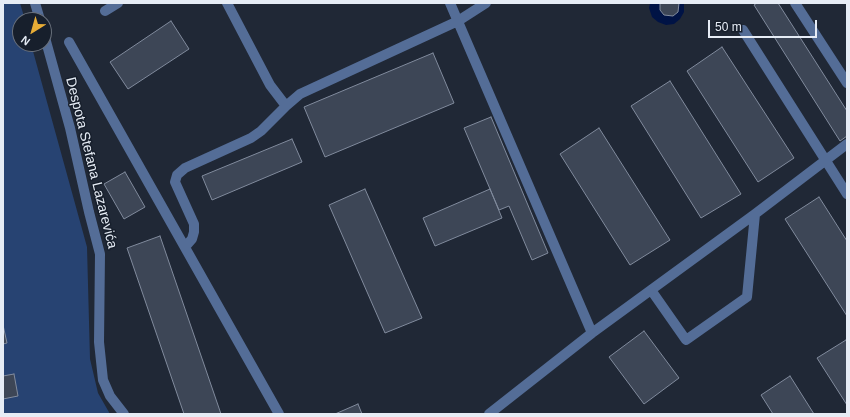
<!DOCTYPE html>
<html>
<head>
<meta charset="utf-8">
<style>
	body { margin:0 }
	#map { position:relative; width:850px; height:417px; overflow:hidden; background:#202836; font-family:Helvetica,sans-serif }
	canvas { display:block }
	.frame { position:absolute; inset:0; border:4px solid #e6ecf5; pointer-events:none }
	.north { position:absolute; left:12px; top:12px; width:40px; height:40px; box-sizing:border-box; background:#171f2c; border:1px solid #6a717c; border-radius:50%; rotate:217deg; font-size:11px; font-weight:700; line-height:16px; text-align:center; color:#e6ecf5 }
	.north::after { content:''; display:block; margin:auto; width:14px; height:18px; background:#e7ac36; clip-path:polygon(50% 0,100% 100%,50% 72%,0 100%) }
	.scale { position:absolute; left:708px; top:20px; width:109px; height:18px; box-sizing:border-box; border:2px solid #e6ecf5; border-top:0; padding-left:5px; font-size:12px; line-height:14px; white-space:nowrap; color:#e6ecf5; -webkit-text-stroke:3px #171f2c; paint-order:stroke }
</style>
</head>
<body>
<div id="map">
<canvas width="850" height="417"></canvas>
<div class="frame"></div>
<div class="north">N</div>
<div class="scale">50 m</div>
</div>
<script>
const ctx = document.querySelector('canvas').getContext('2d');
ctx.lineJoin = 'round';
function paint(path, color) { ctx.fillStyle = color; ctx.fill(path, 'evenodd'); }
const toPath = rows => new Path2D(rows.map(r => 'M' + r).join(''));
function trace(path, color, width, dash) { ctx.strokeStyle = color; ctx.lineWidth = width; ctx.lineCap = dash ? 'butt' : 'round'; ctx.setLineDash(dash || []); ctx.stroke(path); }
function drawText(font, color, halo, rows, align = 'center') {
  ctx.font = font + ' Helvetica,sans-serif'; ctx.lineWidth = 3; ctx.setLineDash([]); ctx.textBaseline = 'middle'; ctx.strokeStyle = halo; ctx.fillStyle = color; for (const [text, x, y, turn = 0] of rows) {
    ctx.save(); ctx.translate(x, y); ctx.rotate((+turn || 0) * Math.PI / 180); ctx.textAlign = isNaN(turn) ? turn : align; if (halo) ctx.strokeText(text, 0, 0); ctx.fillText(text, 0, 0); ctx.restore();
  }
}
paint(toPath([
	[3,3,20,3,25,20,20,20,20,44,31,44,87,247,90,359,98,393,110,414,3,414]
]), '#274372');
paint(toPath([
	[650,3,684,3,684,12,680,19,674,24,666,25,658,22,652,17,649,8]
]), '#001345');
const building = toPath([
	[660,3,679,3,678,12,673,16,664,15,660,10,660,3],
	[757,3,778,3,847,111,847,136,840,141,754,5,757,3],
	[171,21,189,49,128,89,110,62,171,21],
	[722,47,794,158,758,182,687,71,722,47],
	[433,53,454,103,325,157,304,107,433,53],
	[670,81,741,194,701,218,631,106,670,81],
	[491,117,548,253,532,260,509,206,499,210,464,128,491,117],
	[599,128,670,240,630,265,560,154,599,128],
	[292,139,302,162,212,200,202,176,292,139],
	[125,172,145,207,124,219,104,184,125,172],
	[365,189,422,318,385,333,329,205,365,189],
	[490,189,502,218,435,246,423,218,490,189],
	[819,197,847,241,847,316,785,219,819,197],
	[160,236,221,414,184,414,127,248,160,236],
	[3,325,7,343,3,344,3,325],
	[644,331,679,378,644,404,609,357,644,331],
	[846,340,847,342,847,405,817,358,846,340],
	[14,374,18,396,3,399,3,376,14,374],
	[790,376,814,414,773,414,761,395,790,376],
	[358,404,362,414,335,414,358,404]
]);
paint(building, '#3d4656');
trace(building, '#818b9d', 1);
trace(toPath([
	[35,3,40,20],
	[227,3,270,85,286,106],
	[450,3,592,333],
	[795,3,847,83],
	[105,11,118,3],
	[743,30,847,194],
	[44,34,70,128,89,212,100,254,99,342,103,380,110,396,124,414],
	[69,42,279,414],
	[185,247,192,239,194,232,194,224,175,182,177,175,185,168,251,138,261,131,286,106,300,94,458,21,486,3],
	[651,290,686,340,747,297,755,214],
	[489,414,592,333,755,214,847,144]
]), '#546d97', 10);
drawText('14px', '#e6ecf5', '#171f2c', [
	["Despota Stefana Lazarevića",91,163,76]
]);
</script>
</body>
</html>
